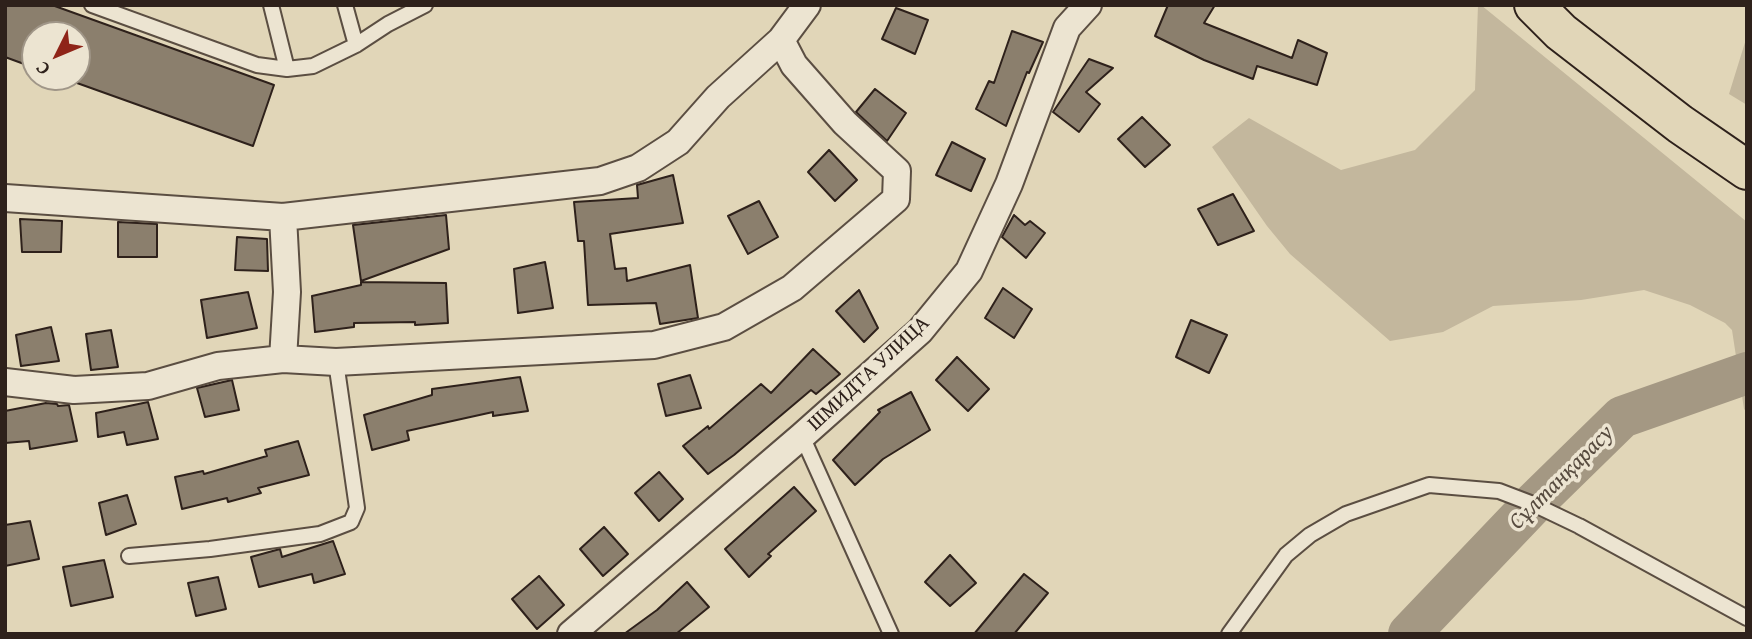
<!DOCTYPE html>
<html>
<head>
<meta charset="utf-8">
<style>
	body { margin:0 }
	#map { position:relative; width:1752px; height:639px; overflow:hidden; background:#e1d6b8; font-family:"Gentium Book Plus",serif }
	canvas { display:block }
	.frame { position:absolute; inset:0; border:7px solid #2e211b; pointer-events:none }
	.north { position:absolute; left:21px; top:21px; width:70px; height:70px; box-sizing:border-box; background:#ece4d1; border:2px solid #a09688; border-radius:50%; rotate:227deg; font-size:19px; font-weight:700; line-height:28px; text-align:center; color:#2e211b }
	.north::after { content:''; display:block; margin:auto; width:24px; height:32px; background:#8f2418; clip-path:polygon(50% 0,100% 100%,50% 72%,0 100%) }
</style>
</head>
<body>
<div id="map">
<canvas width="1752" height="639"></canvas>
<div class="frame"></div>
<div class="north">С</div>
</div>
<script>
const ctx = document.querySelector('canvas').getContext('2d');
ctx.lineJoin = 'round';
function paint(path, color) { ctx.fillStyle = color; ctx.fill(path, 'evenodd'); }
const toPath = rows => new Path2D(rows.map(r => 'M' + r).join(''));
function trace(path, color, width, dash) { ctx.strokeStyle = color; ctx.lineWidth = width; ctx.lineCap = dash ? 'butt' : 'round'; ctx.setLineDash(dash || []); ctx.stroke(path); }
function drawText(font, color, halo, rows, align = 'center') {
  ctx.font = font + ' "Gentium Book Plus",serif'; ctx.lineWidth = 7; ctx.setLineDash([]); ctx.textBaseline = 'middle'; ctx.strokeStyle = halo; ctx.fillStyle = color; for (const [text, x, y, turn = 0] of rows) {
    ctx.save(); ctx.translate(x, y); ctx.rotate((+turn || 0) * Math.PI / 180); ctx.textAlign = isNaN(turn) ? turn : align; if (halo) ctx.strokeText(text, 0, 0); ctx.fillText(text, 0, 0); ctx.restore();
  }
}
paint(toPath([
	[1478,5,1481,5,1747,222,1747,413,1744,409,1732,330,1725,323,1690,305,1644,290,1581,300,1493,306,1443,332,1390,341,1290,254,1267,226,1212,147,1249,118,1341,170,1415,150,1475,90],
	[1747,36,1747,105,1729,94]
]), '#c3b79d');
trace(toPath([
	[1409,634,1533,504,1622,417,1747,373]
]), '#a49883', 42);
const building = toPath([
	[5,5,52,5,274,85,253,146,77,83,77,35,35,35,35,68,5,57,5,5],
	[1168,5,1215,5,1204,23,1292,58,1298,40,1327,53,1317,85,1257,66,1253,79,1204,60,1155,36,1168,5],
	[896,8,928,20,915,54,882,39,896,8],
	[1012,31,1043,42,1029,73,1027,72,1006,126,976,109,989,81,994,83,1012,31],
	[1089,59,1113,68,1086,92,1100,104,1079,132,1053,112,1089,59],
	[875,89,906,113,887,141,856,112,875,89],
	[1142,117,1170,145,1145,167,1118,139,1142,117],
	[952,142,985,159,971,191,936,175,952,142],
	[829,150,857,180,835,201,808,172,829,150],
	[673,175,683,223,610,234,615,269,626,268,627,281,690,265,698,318,660,324,656,303,588,305,584,241,578,241,574,202,638,198,637,185,673,175],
	[1233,194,1254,231,1218,245,1198,209,1233,194],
	[759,201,778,237,748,254,728,216,759,201],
	[446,215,449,249,361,281,353,225,446,215],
	[1014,215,1025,225,1030,221,1045,233,1026,258,1002,237,1014,215],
	[20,219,62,221,61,252,22,252,20,219],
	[118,222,157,224,157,257,118,257,118,222],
	[237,237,267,239,268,271,235,270,237,237],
	[545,262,553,308,518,313,514,269,545,262],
	[361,282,446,283,448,323,415,325,415,322,354,323,354,327,315,332,312,296,361,285,361,282],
	[1003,288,1032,309,1014,338,985,318,1003,288],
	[859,290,878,328,864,342,836,311,859,290],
	[248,292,257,328,207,338,201,300,248,292],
	[1191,320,1227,335,1209,373,1176,357,1191,320],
	[51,327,59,361,21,366,16,335,51,327],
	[111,330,118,367,91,370,86,334,111,330],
	[813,349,840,374,816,394,811,390,734,455,708,474,683,446,708,426,709,429,761,384,771,393,813,349],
	[957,357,989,389,968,411,936,380,957,357],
	[690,375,701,408,666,416,658,384,690,375],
	[520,377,528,411,493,416,493,412,407,431,409,440,372,450,364,415,432,395,432,389,520,377],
	[232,380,239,410,205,417,197,388,232,380],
	[911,392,930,430,883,459,855,485,833,460,880,412,878,410,911,392],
	[148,402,158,439,127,445,124,432,98,437,96,413,148,402],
	[46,403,57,404,58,406,69,405,77,441,30,449,29,441,5,443,5,411,46,403],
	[298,441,309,475,258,488,261,493,228,502,227,498,182,509,175,477,203,471,204,474,267,456,265,450,298,441],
	[659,472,683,499,659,521,635,493,659,472],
	[794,487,816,511,768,554,771,556,749,577,725,549,794,487],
	[127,495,136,524,106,535,99,503,127,495],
	[30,521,39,559,5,566,5,525,30,521],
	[604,527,628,554,603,576,580,549,604,527],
	[333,541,345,574,314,583,312,574,259,587,251,557,280,549,282,557,333,541],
	[950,555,976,583,950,606,925,582,950,555],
	[104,560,113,597,71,606,63,567,104,560],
	[1024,574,1048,593,1014,634,974,634,1024,574],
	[539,576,564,605,537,629,512,599,539,576],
	[218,577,226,609,196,616,188,583,218,577],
	[687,582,709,607,676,634,624,634,657,610,687,582]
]);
paint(building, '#8b7f6d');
trace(building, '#2e211b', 2);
const lane = toPath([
	[92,5,257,65,287,69,313,66,356,45,388,24,425,5],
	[271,5,287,69],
	[345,5,356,45],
	[802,436,891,634],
	[129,556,210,549,320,534,351,522,357,508,336,362],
	[1229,634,1286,555,1310,535,1346,514,1429,485,1499,491,1533,504,1579,526,1747,618]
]);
const street = toPath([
	[5,198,283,217,600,181,638,168,678,142,718,97,781,40,807,5],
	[283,217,287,292,283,359],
	[5,382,74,390,148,386,218,366,283,359,336,362,654,345,724,327,792,288,896,199,897,171,845,123,794,65,781,40],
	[571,634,802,436,920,331,969,271,1009,184,1067,28,1088,5]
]);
const primary = toPath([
	[1534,5,1561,32,1680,124,1747,170]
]);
trace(lane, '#5b4e42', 18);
trace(street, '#5b4e42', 30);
trace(primary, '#2e211b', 42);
trace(lane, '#ece4d1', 14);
trace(street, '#ece4d1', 26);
trace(primary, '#e1d6b8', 38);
drawText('21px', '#2e211b', '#ece4d1', [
	["ШМИДТА УЛИЦА",869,374,-43]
]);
drawText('italic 23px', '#574b3f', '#ece4d1', [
	["Сұлтанқарасу",1562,478,-45]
]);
</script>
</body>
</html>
